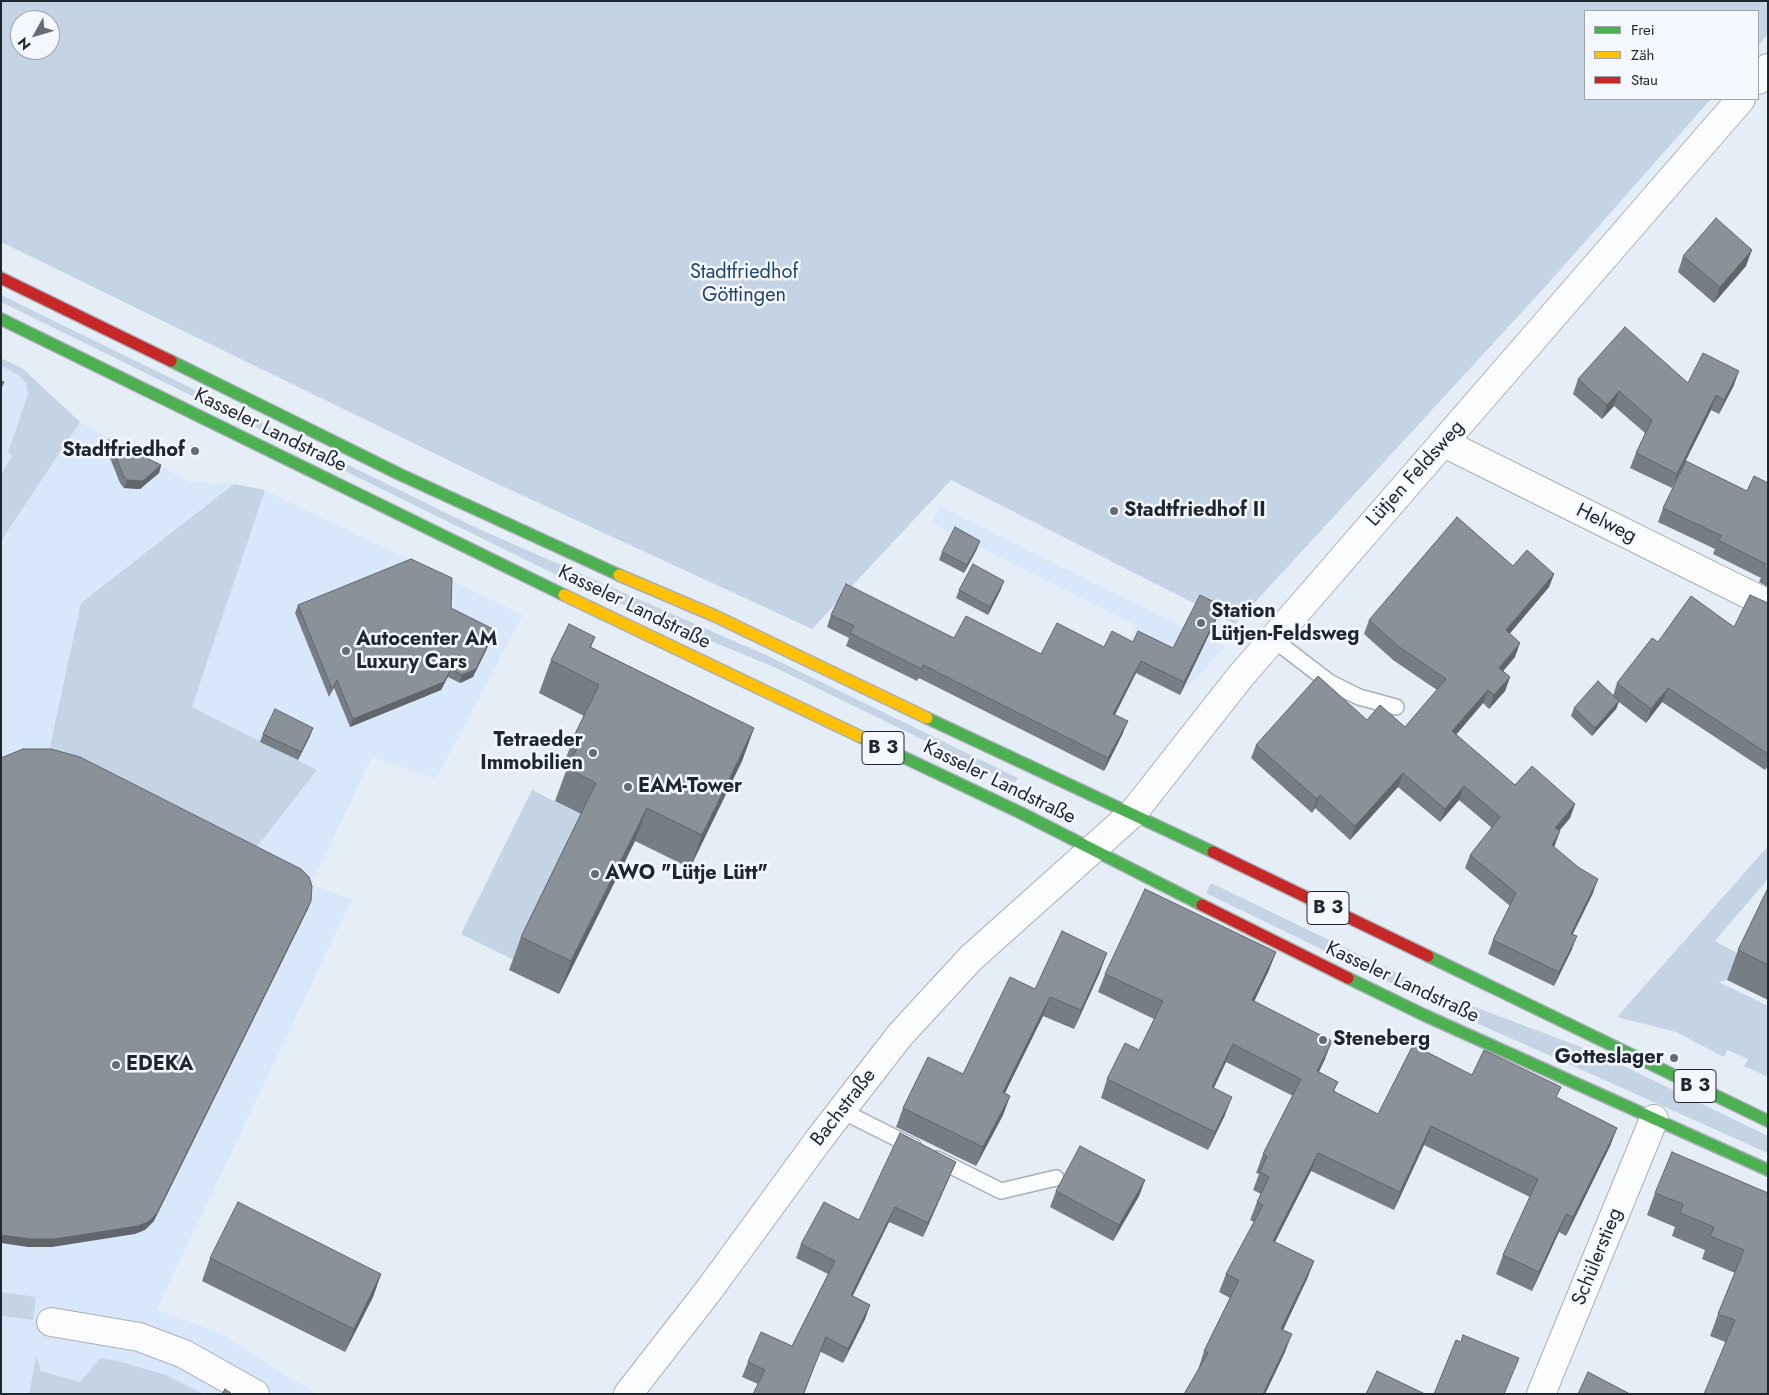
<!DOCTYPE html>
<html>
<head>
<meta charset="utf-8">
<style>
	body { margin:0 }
	#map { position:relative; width:1769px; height:1395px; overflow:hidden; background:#e5edf6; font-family:Jost,sans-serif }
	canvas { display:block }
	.frame { position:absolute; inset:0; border:2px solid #1e2630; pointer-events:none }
	.legend { position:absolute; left:1584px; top:10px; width:175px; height:90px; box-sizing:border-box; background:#f4f8fe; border:1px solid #9ea4ac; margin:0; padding:6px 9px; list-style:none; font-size:15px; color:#1e2630 }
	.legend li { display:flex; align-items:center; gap:10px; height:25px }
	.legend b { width:25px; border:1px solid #9ea4ac }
	.north { position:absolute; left:10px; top:10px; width:50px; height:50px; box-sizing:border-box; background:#f4f8fe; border:1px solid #9ea4ac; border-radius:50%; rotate:231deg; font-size:14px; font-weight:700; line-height:20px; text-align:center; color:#1e2630 }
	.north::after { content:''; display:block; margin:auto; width:18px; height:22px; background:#646c75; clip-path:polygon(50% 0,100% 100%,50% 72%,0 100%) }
</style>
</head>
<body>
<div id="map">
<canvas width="1769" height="1395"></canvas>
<div class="frame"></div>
<ul class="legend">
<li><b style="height:6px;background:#4caf50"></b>Frei</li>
<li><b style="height:6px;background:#ffc107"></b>Zäh</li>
<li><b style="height:6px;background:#c62828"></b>Stau</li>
</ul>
<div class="north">N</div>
</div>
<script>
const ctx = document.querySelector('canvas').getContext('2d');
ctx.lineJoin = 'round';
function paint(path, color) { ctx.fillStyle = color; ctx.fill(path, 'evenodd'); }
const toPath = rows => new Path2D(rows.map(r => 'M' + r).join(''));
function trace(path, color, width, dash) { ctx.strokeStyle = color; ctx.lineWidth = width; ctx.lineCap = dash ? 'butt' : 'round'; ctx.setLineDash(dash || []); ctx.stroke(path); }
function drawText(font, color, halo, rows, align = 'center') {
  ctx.font = font + ' Jost,sans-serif'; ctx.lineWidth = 5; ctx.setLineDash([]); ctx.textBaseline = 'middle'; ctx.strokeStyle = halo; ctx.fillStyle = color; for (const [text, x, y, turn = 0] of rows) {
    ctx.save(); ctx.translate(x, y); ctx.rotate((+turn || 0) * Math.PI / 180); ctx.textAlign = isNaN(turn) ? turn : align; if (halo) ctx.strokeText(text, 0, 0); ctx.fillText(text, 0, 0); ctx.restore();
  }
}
paint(toPath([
	[1,358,23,369,80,422,190,482,234,484,265,490,523,615,436,779,372,757,311,885,352,899,157,1309,221,1334,316,1394,100,1394,100,1358,80,1382,41,1371,36,1357,29,1394,1,1394],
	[940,506,1207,639,1225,647,1180,695,1117,665,1137,626,982,548,977,549,964,573,939,560,952,535,932,523]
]), '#d8e8fa');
paint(toPath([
	[1,1,1768,1,1768,34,1758,46,1758,11,1585,11,1585,99,1711,99,1545,287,1235,624,951,480,812,629,489,480,1,242],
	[20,20,50,20,50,50,20,50],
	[1,295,479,529,768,656,1018,778,1014,784,774,667,585,589,1,302],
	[1,358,23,369,80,422,1,541,1,475,12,456,8,453,28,394,26,383,19,375,1,366],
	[234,484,265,490,192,707,317,770,256,848,49,751,81,603],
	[532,790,584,816,514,960,461,934],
	[1768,846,1768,879,1715,941,1739,954,1727,980,1719,982,1768,1006,1768,1077,1744,1066,1748,1059,1727,1050,1724,1057,1676,1032,1617,1017],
	[1211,883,1443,995,1597,1053,1768,1136,1768,1153,1434,1004,1206,893],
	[1,1292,36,1297,33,1320,1,1316],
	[36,1356,41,1371,80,1382,100,1358,118,1361,166,1375,204,1394,29,1394]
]), '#c5d4e5');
const lane = toPath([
	[1273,639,1329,682,1359,697,1396,707],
	[842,1111,914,1147],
	[937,1159,1001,1191,1056,1178]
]);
const street = toPath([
	[1758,80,1768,68],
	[1444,443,1768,604],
	[51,1322,139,1337,184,1354,255,1394],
	[628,1394,709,1290,820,1138,900,1035,971,958,1133,813,1240,677,1741,99],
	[1541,1394,1654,1119]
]);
const fast = toPath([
	[1,319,564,595],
	[171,361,399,474,619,575],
	[927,718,1213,852],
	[861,737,1021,813,1202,905],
	[1428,956,1768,1121],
	[1348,978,1424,1015,1768,1170]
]);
const slow = toPath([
	[619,575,715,616,927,718],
	[564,595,861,737]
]);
const jam = toPath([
	[1,278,171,361],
	[1213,852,1428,956],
	[1202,905,1348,978]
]);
trace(lane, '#a8afb8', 18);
trace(street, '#a8afb8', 30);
trace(fast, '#a8afb8', 14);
trace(slow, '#a8afb8', 14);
trace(jam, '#a8afb8', 14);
trace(lane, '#fbfcfe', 15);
trace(street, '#fbfcfe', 28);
trace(fast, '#4caf50', 11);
trace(slow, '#ffc107', 11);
trace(jam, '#c62828', 11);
paint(toPath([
	[1683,256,1746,266,1714,303,1678,272],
	[1578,379,1688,383,1734,385,1719,414,1711,410,1672,488,1630,468,1636,453,1645,433,1614,406,1602,419,1573,394],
	[109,440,161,465,159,473,140,489,124,488,120,483,106,448],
	[1768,483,1768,587,1759,582,1761,578,1713,554,1715,549,1658,522,1663,508,1747,491],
	[977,549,964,573,939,560,942,552],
	[1513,566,1554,574,1549,587,1510,633,1515,657,1503,671,1510,677,1505,691,1489,709,1483,703,1456,735,1515,785,1575,804,1570,818,1559,831,1554,847,1593,893,1573,934,1572,949,1554,986,1488,954,1493,940,1510,906,1465,868,1470,855,1492,828,1459,800,1440,822,1398,787,1350,840,1315,808,1312,813,1251,758,1256,745,1367,720,1405,727,1437,690,1393,660,1364,634,1369,620],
	[1001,589,988,615,956,598,959,590],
	[1768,603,1768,766,1765,770,1662,702,1646,723,1619,702,1616,709,1592,736,1571,716,1574,708,1613,696,1617,683,1658,642,1734,627],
	[298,605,451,608,492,638,473,677,460,683,448,677,441,690,350,727,334,688,329,697,295,613],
	[831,615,954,638,1041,654,1104,647,1133,642,1173,648,1217,618,1180,695,1136,673,1115,715,1123,733,1104,771,919,678,917,681,846,646,849,638,827,627],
	[595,637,591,647,754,728,742,761,690,868,635,841,559,994,509,970,521,937,581,814,555,801,566,771,562,769,574,736,584,716,539,693,551,660],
	[313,728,310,736,298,760,260,742,263,734],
	[1768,890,1768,1000,1727,980,1738,950],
	[1276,952,1269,970,1254,1001,1325,1059,1319,1072,1338,1082,1334,1091,1378,1114,1472,1075,1557,1098,1617,1128,1610,1146,1566,1236,1559,1232,1532,1291,1496,1274,1503,1255,1530,1197,1424,1145,1394,1210,1311,1171,1275,1242,1314,1261,1307,1279,1283,1330,1285,1352,1265,1394,1184,1394,1198,1370,1204,1351,1230,1298,1219,1292,1226,1274,1254,1222,1250,1220,1257,1202,1261,1194,1253,1190,1259,1174,1256,1173,1263,1154,1293,1096,1226,1062,1214,1088,1225,1115,1208,1150,1101,1098,1107,1079,1139,1050,1154,1019,1098,992,1105,974],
	[1100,972,1074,1029,1043,1016,1005,1093,1010,1096,1003,1115,976,1166,896,1127,903,1108,963,1074,1035,989],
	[950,1176,923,1237,889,1222,852,1296,870,1305,865,1319,843,1363,821,1352,758,1384,742,1377,748,1362,792,1346,828,1274,796,1258,801,1244,859,1220],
	[1145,1180,1139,1196,1113,1241,1050,1207,1056,1191],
	[1655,1193,1768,1193,1768,1394,1725,1342,1710,1336,1718,1314,1735,1273,1702,1259,1705,1250,1672,1236,1675,1227,1647,1215],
	[210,1258,381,1274,373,1297,345,1352,202,1281]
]), '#777d84');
paint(toPath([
	[1752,250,1746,266,1714,303,1720,287],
	[1739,371,1734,385,1719,414,1724,400],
	[1619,391,1614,406,1602,419,1607,405],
	[1716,395,1711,410,1672,488,1677,474],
	[161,465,159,473,140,489,124,488,127,480],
	[980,541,977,549,964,573,967,565],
	[1554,574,1549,587,1501,644,1506,630],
	[1004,581,1001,589,988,615,990,607],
	[1222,606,1217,618,1180,695,1184,682],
	[495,630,492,638,473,677,460,683,462,675],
	[1520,643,1515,657,1494,682,1499,668],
	[1141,661,1136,673,1109,726,1113,714],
	[451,669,441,690,350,727,353,719],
	[1510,677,1505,691,1489,709,1494,695],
	[1668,688,1662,702,1646,723,1651,709],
	[1488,690,1483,703,1447,745,1452,731],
	[1619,701,1616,709,1592,736,1595,728],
	[1128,721,1123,733,1104,771,1108,758],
	[313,728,310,736,298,760,301,752],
	[754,728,742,761,690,868,702,835],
	[1403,773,1398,787,1350,840,1355,826],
	[1464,786,1459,800,1440,822,1445,809],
	[1320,795,1315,808,1312,813,1317,799],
	[1575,804,1570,818,1550,842,1555,828],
	[647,808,635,841,559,994,571,961],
	[1560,831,1555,845,1547,859,1552,845],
	[1598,879,1593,893,1566,947,1571,934],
	[311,901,308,909,154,1221,145,1230,135,1234,52,1247,28,1247,1,1243,1,1235],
	[1577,936,1572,949,1554,986,1559,972],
	[1276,952,1269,970,1246,1019,1252,1000],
	[1107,953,1100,972,1074,1029,1081,1010],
	[1050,997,1043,1016,996,1111,1003,1092],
	[1332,1041,1325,1059,1310,1089,1317,1071],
	[1233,1044,1226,1062,1205,1105,1212,1087],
	[1010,1096,1003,1115,976,1166,983,1147],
	[1232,1097,1225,1115,1208,1150,1215,1132],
	[1431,1126,1424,1145,1394,1210,1400,1192],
	[1617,1128,1610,1146,1566,1236,1573,1217],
	[1318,1153,1311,1171,1266,1259,1273,1241],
	[956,1162,950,1176,923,1237,928,1223],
	[1145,1180,1139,1196,1113,1241,1119,1225],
	[895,1207,889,1222,846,1310,851,1295],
	[1566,1214,1559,1232,1532,1291,1539,1272],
	[1314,1261,1307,1279,1275,1347,1281,1329],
	[381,1274,373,1297,345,1352,354,1329],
	[870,1305,865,1319,843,1363,848,1349],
	[1292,1334,1285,1352,1265,1394,1263,1394],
	[826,1337,804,1394,803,1394]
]), '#61666b');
const building = toPath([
	[1716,218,1752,250,1720,287,1683,256,1716,218],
	[1625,327,1688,383,1703,353,1739,371,1724,400,1716,395,1677,474,1636,453,1652,420,1619,391,1607,405,1578,379,1625,327],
	[1,381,4,382,1,388,1,381],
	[109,440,161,465,143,481,127,480,123,475,109,440],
	[1686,461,1747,491,1754,476,1768,483,1768,571,1764,568,1766,564,1718,540,1722,536,1663,508,1686,461],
	[1457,517,1513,566,1527,550,1554,574,1506,630,1520,643,1499,668,1510,677,1494,695,1488,690,1452,731,1515,785,1532,766,1575,804,1555,828,1560,831,1552,845,1578,867,1598,879,1571,934,1577,936,1559,972,1493,940,1516,893,1470,855,1500,817,1464,786,1445,809,1403,773,1355,826,1320,795,1317,799,1256,745,1318,676,1367,720,1380,705,1405,727,1446,679,1398,646,1369,620,1457,517],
	[955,527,980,541,967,565,942,552,955,527],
	[411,559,452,578,451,608,495,630,476,669,462,675,451,669,444,682,353,719,337,680,332,689,298,605,411,559],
	[973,564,1004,581,990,607,959,590,973,564],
	[846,584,954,638,966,616,1041,654,1057,623,1104,647,1112,631,1133,642,1138,631,1173,648,1200,595,1222,606,1184,682,1141,661,1113,714,1128,721,1108,758,923,665,922,669,850,633,854,626,831,615,846,584],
	[1750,595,1768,603,1768,754,1668,688,1651,709,1617,683,1652,638,1658,642,1691,596,1734,627,1750,595],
	[569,624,595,637,590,647,754,728,702,835,647,808,571,961,521,937,596,783,567,768,581,740,574,736,599,685,551,660,569,624],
	[1598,681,1619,701,1595,728,1574,708,1598,681],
	[275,709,313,728,301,752,263,734,275,709],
	[23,749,51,749,80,757,301,869,309,877,312,886,311,901,157,1213,148,1222,138,1226,55,1239,31,1239,1,1235,1,758,23,749],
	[1145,889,1276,952,1252,1000,1332,1041,1317,1071,1338,1082,1333,1091,1378,1114,1413,1045,1472,1075,1484,1050,1561,1087,1556,1097,1617,1128,1573,1217,1566,1214,1539,1272,1503,1255,1538,1179,1431,1126,1400,1192,1318,1153,1273,1241,1314,1261,1281,1329,1292,1334,1263,1394,1184,1394,1208,1353,1204,1351,1239,1280,1226,1274,1263,1205,1257,1202,1269,1177,1260,1172,1267,1156,1263,1154,1301,1079,1233,1044,1212,1087,1232,1097,1215,1132,1107,1079,1125,1043,1139,1050,1163,1001,1105,974,1145,889],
	[1767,890,1768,890,1768,965,1738,950,1767,890],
	[1062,931,1107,953,1081,1010,1050,997,1003,1092,1010,1096,983,1147,903,1108,928,1057,963,1074,1010,977,1035,989,1062,931],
	[900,1133,956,1162,928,1223,895,1207,851,1295,870,1305,848,1349,826,1337,803,1394,753,1394,765,1370,748,1362,761,1332,792,1346,835,1261,801,1244,824,1202,859,1220,900,1133],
	[1080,1146,1145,1180,1119,1225,1056,1191,1080,1146],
	[1672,1152,1768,1193,1768,1394,1704,1394,1735,1320,1718,1314,1744,1250,1710,1236,1714,1227,1680,1213,1683,1204,1655,1193,1672,1152],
	[238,1202,381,1274,354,1329,210,1258,238,1202],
	[1463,1335,1519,1358,1504,1394,1434,1394,1456,1340,1461,1342,1463,1335],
	[1377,1371,1425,1394,1366,1394,1377,1371],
	[1588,1372,1630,1394,1578,1394,1588,1372],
	[225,1389,232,1394,222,1394,225,1389]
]);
paint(building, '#8a9199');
trace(building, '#61666b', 1);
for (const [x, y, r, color] of [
	[195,451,5,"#646c75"],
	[1114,511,5,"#646c75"],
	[1201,623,5,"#646c75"],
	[346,651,5,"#646c75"],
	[593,753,5,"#646c75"],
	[628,787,5,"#646c75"],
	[595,874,5,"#646c75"],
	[1323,1040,5,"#646c75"],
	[1674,1058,5,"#646c75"],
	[116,1065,5,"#646c75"]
]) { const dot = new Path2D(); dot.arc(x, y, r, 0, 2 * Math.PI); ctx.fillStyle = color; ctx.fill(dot); trace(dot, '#f4f8fe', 2); }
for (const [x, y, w] of [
	[883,748,42],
	[1328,908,42],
	[1695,1086,42]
]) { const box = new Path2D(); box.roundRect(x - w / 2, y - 16.5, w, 33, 4); ctx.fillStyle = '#f4f8fe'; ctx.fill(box); trace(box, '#1e2630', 1); }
drawText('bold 19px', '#1e2630', null, [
	["B 3",883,748],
	["B 3",1328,908],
	["B 3",1695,1086]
]);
drawText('20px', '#20456d', '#f4f8fe', [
	["Stadtfriedhof",744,273],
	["Göttingen",744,296]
]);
drawText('20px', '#1e2630', '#f4f8fe', [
	["Kasseler Landstraße",270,431,26],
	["Lütjen Feldsweg",1416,474,-48],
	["Helweg",1606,524,26],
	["Kasseler Landstraße",634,608,26],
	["Kasseler Landstraße",999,783,26],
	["Kasseler Landstraße",1402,983,25],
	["Bachstraße",844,1108,-52],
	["Schülerstieg",1598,1257,-68]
]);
drawText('bold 20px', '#1e2630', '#f4f8fe', [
	["Stadtfriedhof",185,451,"right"],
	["Stadtfriedhof II",1124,511],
	["Station",1211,612],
	["Lütjen-Feldsweg",1211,635],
	["Autocenter AM",356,640],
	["Luxury Cars",356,663],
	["Tetraeder",583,741,"right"],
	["Immobilien",583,764,"right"],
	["EAM-Tower",638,787],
	["AWO \"Lütje Lütt\"",605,874],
	["Steneberg",1333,1040],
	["Gotteslager",1664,1058,"right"],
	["EDEKA",126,1065]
], 'left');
</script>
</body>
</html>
